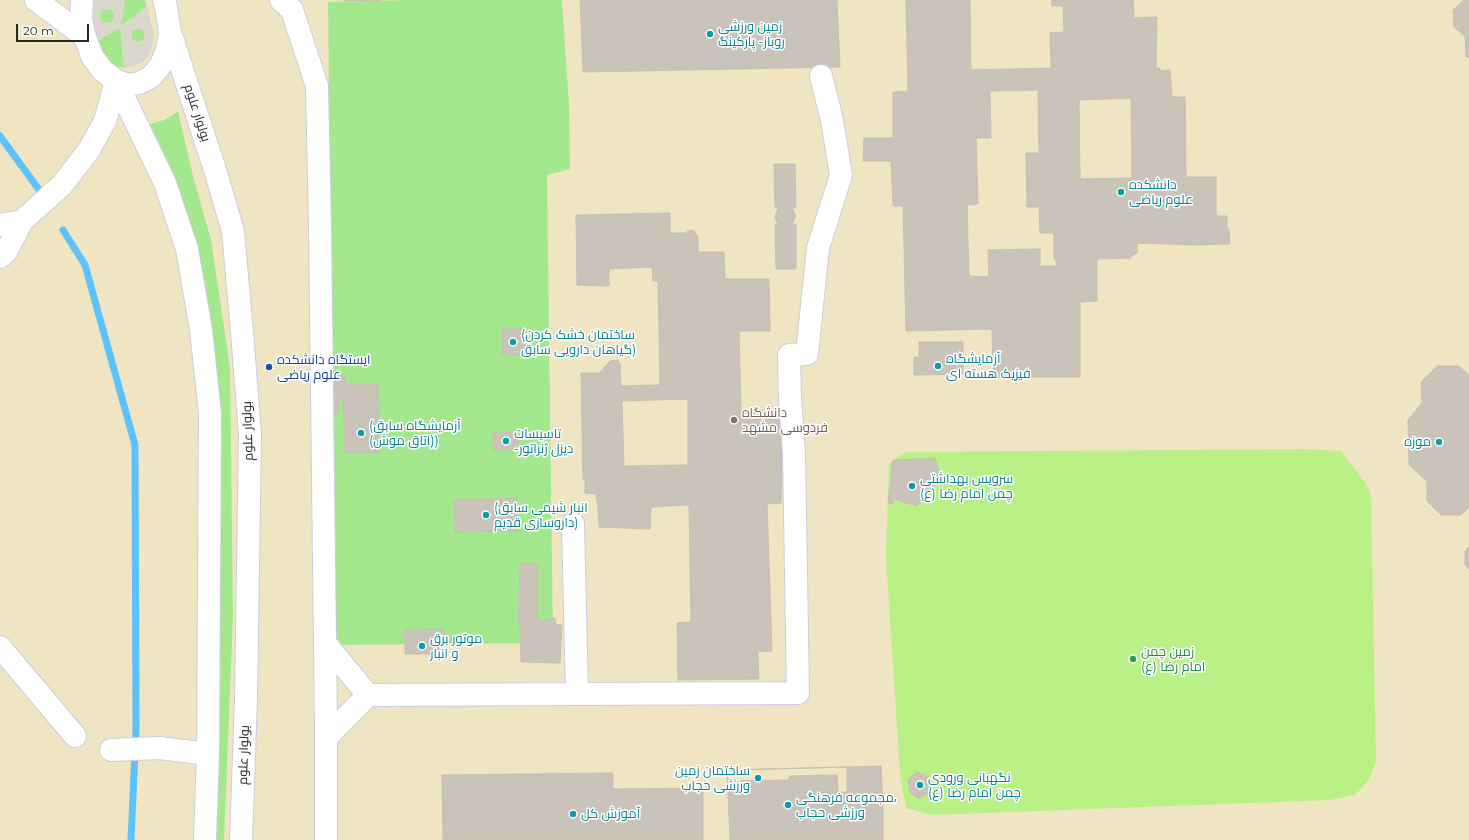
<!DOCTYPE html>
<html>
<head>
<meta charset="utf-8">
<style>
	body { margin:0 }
	#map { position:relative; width:1469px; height:840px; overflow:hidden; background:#ebe4d6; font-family:Montserrat,sans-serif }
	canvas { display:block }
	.scale { position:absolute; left:16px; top:24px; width:73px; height:18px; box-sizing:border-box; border:2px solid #262626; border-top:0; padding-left:5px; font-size:12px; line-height:14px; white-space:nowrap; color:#262626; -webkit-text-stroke:3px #fff; paint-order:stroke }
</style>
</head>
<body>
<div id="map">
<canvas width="1469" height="840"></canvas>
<div class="scale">20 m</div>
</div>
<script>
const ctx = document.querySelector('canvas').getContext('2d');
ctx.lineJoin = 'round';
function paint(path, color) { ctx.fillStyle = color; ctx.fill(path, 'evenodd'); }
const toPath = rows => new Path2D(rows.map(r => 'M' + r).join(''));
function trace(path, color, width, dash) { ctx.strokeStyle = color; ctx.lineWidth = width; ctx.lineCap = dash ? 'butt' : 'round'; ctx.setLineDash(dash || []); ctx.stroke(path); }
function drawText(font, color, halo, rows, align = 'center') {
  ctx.font = font + ' Montserrat,Cairo,sans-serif'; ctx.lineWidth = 3; ctx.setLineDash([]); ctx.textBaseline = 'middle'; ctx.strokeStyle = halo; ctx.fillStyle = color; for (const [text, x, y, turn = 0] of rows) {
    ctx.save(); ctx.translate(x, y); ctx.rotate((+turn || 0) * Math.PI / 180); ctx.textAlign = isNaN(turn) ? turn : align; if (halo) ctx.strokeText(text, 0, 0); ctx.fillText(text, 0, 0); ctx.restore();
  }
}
paint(toPath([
	[0,0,1469,0,1469,840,0,840]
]), '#efe5c2');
paint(toPath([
	[125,0,145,0,147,6,120,27,124,68,114,66,105,60,96,42,120,27],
	[409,0,562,0,569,106,570,169,547,175,553,643,336,645,328,2],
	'100 16a7 7 0 1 1 14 0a7 7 0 1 1-14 0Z',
	'131 35a7 7 0 1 1 14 0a7 7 0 1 1-14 0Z',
	[178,112,193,176,211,240,230,368,233,615,224,840,212,840,216,391,147,125,164,120]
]), '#a3e88c');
paint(toPath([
	[1305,449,1341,451,1366,484,1371,495,1376,761,1370,778,1355,795,1330,800,932,815,906,808,900,774,886,557,889,463,906,452]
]), '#baf186');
paint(toPath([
	[95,0,125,0,121,27,147,6,154,35,153,45,149,54,143,62,134,66,124,68,120,28,96,42,92,27,92,6],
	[105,9,110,10,113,12,114,17,113,21,109,23,105,23,101,20,100,16,101,12],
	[137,29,141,29,144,32,145,36,143,40,139,42,135,41,132,38,131,34,133,31]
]), '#dad7cd');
trace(toPath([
	[0,136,40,191],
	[63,230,85,265,135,445,136,729,131,840]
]), '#5dc2f9', 7);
const building = toPath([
	[344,0,382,0,344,1,344,0],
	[580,0,837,0,840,67,583,72,580,0],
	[906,0,970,0,971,70,1051,68,1050,33,1064,32,1063,6,1052,6,1052,0,1133,0,1134,18,1157,17,1156,68,1160,68,1160,71,1170,70,1172,97,1185,97,1186,177,1216,177,1216,216,1227,216,1227,229,1229,229,1230,244,1194,245,1137,243,1137,253,1131,256,1131,258,1099,259,1097,260,1097,301,1080,302,1080,377,993,377,992,329,906,331,903,206,893,206,891,161,863,161,864,138,893,138,893,92,908,91,906,0],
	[1038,90,1039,153,1026,153,1027,207,1039,207,1040,233,1054,233,1054,259,1056,260,1056,266,1040,266,1040,249,988,250,989,277,969,276,967,205,978,204,976,138,991,138,990,91,1038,90],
	[1131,98,1132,178,1080,179,1079,100,1131,98],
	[1464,0,1469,0,1469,57,1466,57,1465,36,1454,27,1453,10,1464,0],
	[774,164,795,164,796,207,792,208,796,216,792,224,796,225,796,269,776,269,775,225,778,225,775,217,778,208,775,207,774,164],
	[670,213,670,233,685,233,690,230,694,231,698,236,698,252,724,252,725,279,769,279,770,331,739,331,741,410,779,410,782,464,781,503,767,504,772,651,758,652,759,679,678,680,677,623,691,622,689,505,651,507,650,529,599,527,598,507,596,494,585,493,585,480,583,480,581,373,599,373,610,361,618,360,621,366,620,371,621,386,660,385,658,281,653,281,652,267,609,269,609,286,577,285,576,215,670,213],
	[688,399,688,465,624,466,622,401,688,399],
	[502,328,524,328,525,355,502,356,502,328],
	[919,342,963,342,963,374,914,375,914,357,919,357,919,342],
	[1437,366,1459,366,1469,375,1469,507,1461,515,1441,515,1427,501,1427,481,1409,465,1408,420,1422,403,1421,382,1437,366],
	[331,376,346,376,346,384,378,384,379,452,345,453,343,401,338,401,339,413,332,413,331,376],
	[493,432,518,432,519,450,493,450,493,432],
	[935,458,942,481,927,491,917,506,893,499,893,504,888,503,893,460,935,458],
	[517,498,518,531,455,532,454,500,517,498],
	[1469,547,1469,569,1465,565,1465,551,1469,547],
	[520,564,538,564,538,621,555,618,556,625,562,625,560,663,521,662,520,626,518,626,520,564],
	[444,629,444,638,439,638,439,654,405,654,405,630,444,629],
	[881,766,883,805,848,805,848,767,881,766],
	[847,767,848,840,730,840,727,770,847,767],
	[847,767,847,792,838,792,837,775,790,776,788,780,728,781,727,770,847,767],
	[917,772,930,778,931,791,920,799,910,793,908,780,917,772],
	[613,773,613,789,703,788,703,840,443,840,442,775,613,773],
	[848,804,883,805,883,840,848,840,848,804]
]);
paint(building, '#c9c3b9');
trace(building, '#c6c0b0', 1);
const minor = toPath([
	[36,0,85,37],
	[82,0,81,20,85,37,92,56,102,70,116,81,128,85,139,83,151,77,161,65,167,50,170,32,166,7,164,0],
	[281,0,292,10,317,86,320,227,326,726,326,840],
	[170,32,215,170,233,231,242,332,250,434,246,699,241,840],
	[116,81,165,183,187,249,201,330,210,413,208,754,205,840],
	[0,225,22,221],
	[0,257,6,252,22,221,62,185,89,150,105,121,116,81],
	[573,524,577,694],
	[325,643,368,695],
	[0,647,75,736],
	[326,738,368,695,798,693,794,453,790,399,789,355,807,354,818,248,841,175,832,120,821,76],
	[111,750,159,748,208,754]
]);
trace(minor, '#cbcde2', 24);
trace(minor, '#fff', 22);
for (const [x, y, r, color] of [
	[710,34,4,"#0f9aa8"],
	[1121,192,4,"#0f9aa8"],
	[513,342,4,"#0f9aa8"],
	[938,366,4,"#0f9aa8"],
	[269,367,4,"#1a4fb4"],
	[734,420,4,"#8d6e63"],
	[361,433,4,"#0f9aa8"],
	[506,441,4,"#0f9aa8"],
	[1439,442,4,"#0f9aa8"],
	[912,486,4,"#0f9aa8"],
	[486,515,4,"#0f9aa8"],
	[422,646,4,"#0f9aa8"],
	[1133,659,4,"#2e9e5b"],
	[758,778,4,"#0f9aa8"],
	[920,785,4,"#0f9aa8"],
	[788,805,4,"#0f9aa8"],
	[573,814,4,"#0f9aa8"]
]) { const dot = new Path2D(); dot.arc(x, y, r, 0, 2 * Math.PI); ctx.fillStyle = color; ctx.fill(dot); trace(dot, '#fff', 1.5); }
drawText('13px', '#0d838f', '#fff', [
	["زمین ورزشی",718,27],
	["روباز- پارکینگ",718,42],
	["دانشکده",1129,185],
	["علوم ریاضی",1129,200],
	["(ساختمان خشک کردن",521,335],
	["گیاهان دارویی سابق)",521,350],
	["آزمایشگاه",946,359],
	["فیزیک هسته ای",946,374],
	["(آزمایشگاه سابق",369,426],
	["(اتاق موش))",369,441],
	["تاسیسات",514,434],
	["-دیزل ژنراتور",514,449],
	["موزه",1431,442,"right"],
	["سرویس بهداشتی",920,479],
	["چمن امام رضا (ع)",920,494],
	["(انبار شیمی سابق",494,508],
	["داروسازی قدیم)",494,523],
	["موتور برق",430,639],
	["و انبار",430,654],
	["ساختمان زمین",750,771,"right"],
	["ورزشی حجاب",750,786,"right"],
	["نگهبانی ورودی",928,778],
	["چمن امام رضا (ع)",928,793],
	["مجموعه فرهنگی،",796,798],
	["ورزشی حجاب",796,813],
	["آموزش کل",581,814]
], 'left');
drawText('13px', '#262626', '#fff', [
	["بولوار علوم",197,113,72],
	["بولوار علوم",248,431,-92],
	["بولوار علوم",244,755,-88]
]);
drawText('13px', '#164399', '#fff', [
	["ایستگاه دانشکده",277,360],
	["علوم ریاضی",277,375]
], 'left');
drawText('13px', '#785e54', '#fff', [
	["دانشگاه",742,413],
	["فردوسی مشهد",742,428]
], 'left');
drawText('13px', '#27864d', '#fff', [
	["زمین چمن",1141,652],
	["امام رضا (ع)",1141,667]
], 'left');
</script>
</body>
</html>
